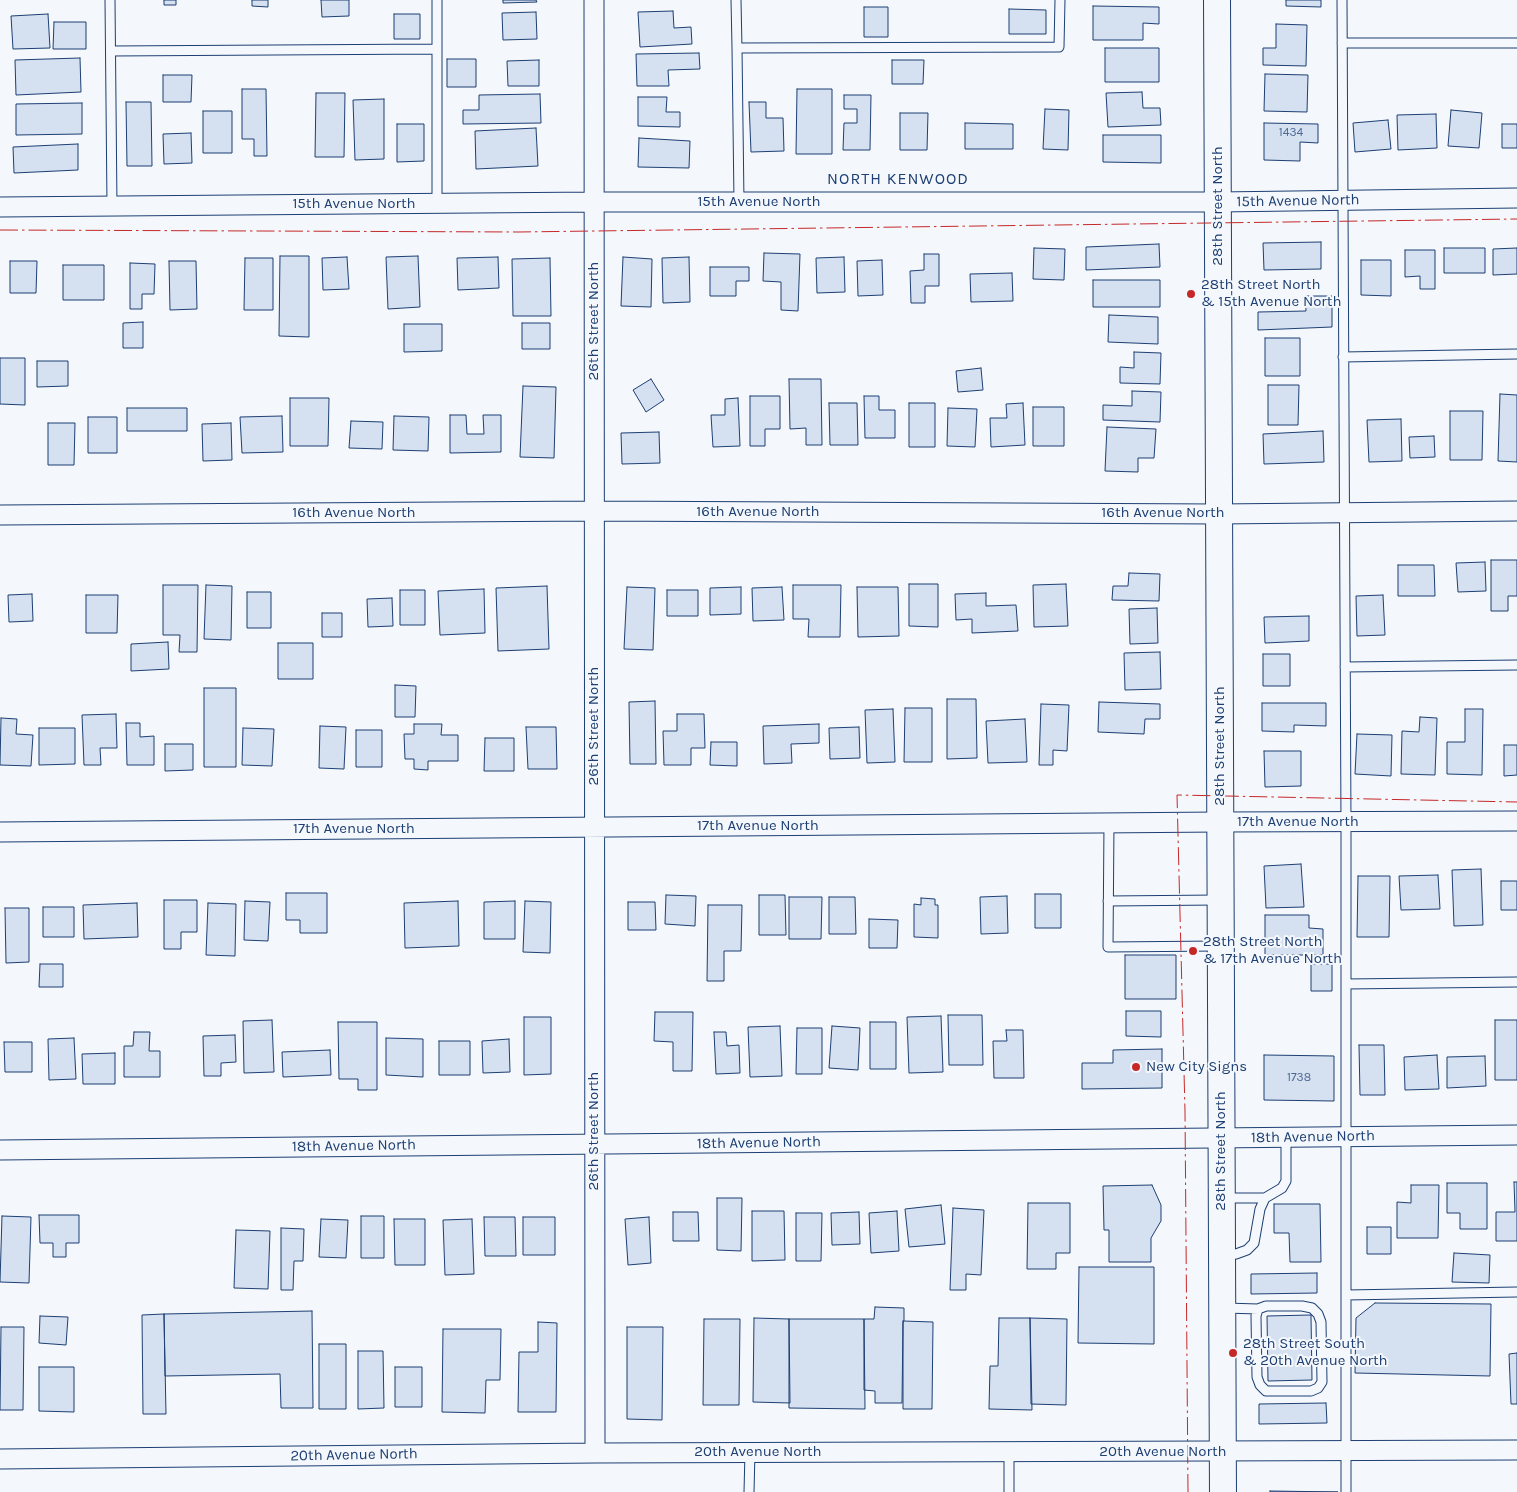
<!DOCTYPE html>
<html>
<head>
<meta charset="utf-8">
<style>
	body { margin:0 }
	canvas { display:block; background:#f4f7fb }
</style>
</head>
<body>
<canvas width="1517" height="1492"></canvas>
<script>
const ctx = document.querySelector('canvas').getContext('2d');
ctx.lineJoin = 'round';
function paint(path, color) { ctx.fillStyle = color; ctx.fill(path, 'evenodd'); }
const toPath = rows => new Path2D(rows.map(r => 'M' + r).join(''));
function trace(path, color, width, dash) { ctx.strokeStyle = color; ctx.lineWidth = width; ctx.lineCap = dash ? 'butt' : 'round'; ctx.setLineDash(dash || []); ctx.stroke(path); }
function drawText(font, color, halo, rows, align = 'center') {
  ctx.font = font + ' Karla,sans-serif'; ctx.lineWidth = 4; ctx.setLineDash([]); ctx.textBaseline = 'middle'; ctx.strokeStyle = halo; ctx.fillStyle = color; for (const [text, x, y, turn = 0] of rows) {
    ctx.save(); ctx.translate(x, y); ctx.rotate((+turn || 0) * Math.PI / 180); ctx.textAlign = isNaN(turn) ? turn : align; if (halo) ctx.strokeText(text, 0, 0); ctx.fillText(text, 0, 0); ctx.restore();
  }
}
const building = toPath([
	[164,0,176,0,176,5,164,5,164,0],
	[252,0,268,0,268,7,252,6,252,0],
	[321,0,349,0,349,16,322,17,321,0],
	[503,0,536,0,537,2,503,3,503,0],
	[1286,0,1321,0,1321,7,1286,6,1286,0],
	[1093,6,1159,7,1159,24,1143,23,1143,40,1093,40,1093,6],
	[864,7,888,7,888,37,864,37,864,7],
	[1009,9,1046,10,1046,34,1009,34,1009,9],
	[673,11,674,28,691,27,692,44,640,47,638,12,673,11],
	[536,12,537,39,503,40,502,13,536,12],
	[48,14,50,48,13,49,11,16,48,14],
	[394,14,420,14,420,39,394,39,394,14],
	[54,22,86,22,86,49,53,49,54,22],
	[1276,24,1307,25,1306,66,1263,65,1263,48,1276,48,1276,24],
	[1105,48,1159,48,1159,82,1105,82,1105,48],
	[699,53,700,69,668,70,669,86,637,86,636,54,699,53],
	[80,58,81,92,16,95,15,60,80,58],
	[447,59,476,59,476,87,447,87,447,59],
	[539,60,539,86,508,86,507,61,539,60],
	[892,60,924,60,923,84,892,84,892,60],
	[1265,74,1308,75,1307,112,1264,111,1265,74],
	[163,75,192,75,191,102,163,102,163,75],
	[242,89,266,89,267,156,254,156,254,139,242,139,242,89],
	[797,89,832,89,832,154,796,154,797,89],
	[1142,92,1143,108,1160,108,1161,125,1108,127,1106,93,1142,92],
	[316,93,345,93,344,157,315,157,316,93],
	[540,94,541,123,463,124,463,110,479,110,479,95,540,94],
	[844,95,871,95,870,150,843,150,844,123,857,123,857,109,844,109,844,95],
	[638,97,667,97,666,112,680,112,680,127,638,126,638,97],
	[384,99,384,159,355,160,353,100,384,99],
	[126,102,151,102,152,166,127,166,126,102],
	[749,102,766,102,766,118,783,118,784,151,751,152,749,102],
	[82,103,82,134,16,135,16,104,82,103],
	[1045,109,1069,110,1068,150,1043,149,1045,109],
	[1451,110,1482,113,1479,148,1448,146,1451,110],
	[203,111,232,111,232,153,203,153,203,111],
	[900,113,928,113,927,150,900,150,900,113],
	[1436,114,1437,148,1398,150,1397,115,1436,114],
	[1388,120,1391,149,1355,152,1353,123,1388,120],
	[965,123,1013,124,1013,149,965,149,965,123],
	[1264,123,1318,124,1318,143,1300,142,1300,161,1264,160,1264,123],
	[397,124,424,124,424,161,397,162,397,124],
	[1502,124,1517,124,1517,148,1502,148,1502,124],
	[536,128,538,166,476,169,475,131,536,128],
	[191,133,192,163,164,164,163,134,191,133],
	[1103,135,1161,135,1161,163,1103,162,1103,135],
	[639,138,690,141,689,168,638,167,639,138],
	[78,144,78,170,14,173,13,147,78,144],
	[1321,242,1321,269,1264,270,1263,243,1321,242],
	[1159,244,1160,267,1086,270,1086,247,1159,244],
	[1034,248,1065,249,1064,280,1033,279,1034,248],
	[1444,248,1485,248,1485,273,1444,273,1444,248],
	[1517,248,1517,274,1493,275,1493,249,1517,248],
	[1405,250,1435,250,1435,289,1420,289,1420,276,1405,277,1405,250],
	[764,253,800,254,798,311,781,310,781,282,763,281,764,253],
	[924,254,939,254,939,286,925,286,925,303,911,303,910,271,924,270,924,254],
	[280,256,309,256,309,337,279,336,280,256],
	[418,256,420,307,388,309,386,257,418,256],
	[347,257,349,289,323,290,322,258,347,257],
	[498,257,499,288,458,290,457,258,498,257],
	[623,257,652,259,651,307,621,306,623,257],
	[689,257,690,302,663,303,662,258,689,257],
	[844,257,845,292,817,293,816,258,844,257],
	[245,258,273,258,273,310,244,310,245,258],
	[550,258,551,316,513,316,512,259,550,258],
	[882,260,883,295,858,296,857,261,882,260],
	[1361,260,1391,260,1391,296,1361,295,1361,260],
	[10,261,37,261,36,293,10,293,10,261],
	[169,261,196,261,197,309,170,310,169,261],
	[130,263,155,264,154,294,142,294,142,309,130,309,130,263],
	[63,265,104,265,104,300,63,300,63,265],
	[710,267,749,267,749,281,736,281,736,296,710,296,710,267],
	[1012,273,1013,301,971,302,970,274,1012,273],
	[1093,280,1160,280,1160,307,1093,307,1093,280],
	[1305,296,1332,296,1332,327,1258,330,1258,312,1306,311,1305,296],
	[1109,315,1158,317,1158,344,1108,342,1109,315],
	[143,322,143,348,123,348,123,323,143,322],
	[522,323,550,323,550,349,522,349,522,323],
	[404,324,442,324,442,351,404,352,404,324],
	[1265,338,1300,338,1300,376,1265,376,1265,338],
	[1134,352,1161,353,1160,384,1120,383,1120,367,1134,368,1134,352],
	[0,358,25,358,25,405,0,404,0,358],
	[37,361,68,361,68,386,37,387,37,361],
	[981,368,983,390,958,392,956,371,981,368],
	[651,379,664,400,646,412,633,390,651,379],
	[789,379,821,379,822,445,806,445,806,428,790,429,789,379],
	[1268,385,1299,385,1298,425,1268,425,1268,385],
	[523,386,556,387,554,458,520,457,523,386],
	[1132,391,1161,392,1160,422,1103,420,1103,405,1132,406,1132,391],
	[1500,394,1517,395,1517,462,1498,461,1500,394],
	[750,396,780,396,780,429,765,429,765,446,750,446,750,396],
	[864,396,879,396,879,410,895,410,895,438,865,438,864,396],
	[290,398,329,398,328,446,290,446,290,398],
	[738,398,740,446,713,447,711,415,725,415,725,399,738,398],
	[829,403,857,403,858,445,830,445,829,403],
	[909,403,935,403,935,447,909,447,909,403],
	[1023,403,1025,445,991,447,990,418,1007,418,1006,404,1023,403],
	[1033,407,1064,407,1064,446,1033,446,1033,407],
	[127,408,187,408,187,431,127,431,127,408],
	[948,408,977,409,975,447,947,446,948,408],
	[1450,411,1483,411,1482,460,1450,460,1450,411],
	[450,415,466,415,467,434,484,434,483,415,501,415,501,452,450,453,450,415],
	[282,416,283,452,242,453,240,417,282,416],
	[394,416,429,417,428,451,393,450,394,416],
	[88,417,117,417,117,453,88,453,88,417],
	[1401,419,1402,461,1369,462,1367,420,1401,419],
	[351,421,383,422,382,449,349,448,351,421],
	[48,423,75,423,74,465,48,465,48,423],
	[231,423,232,460,203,461,202,424,231,423],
	[1107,427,1156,429,1154,458,1138,458,1138,472,1105,471,1107,427],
	[1323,431,1324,462,1264,464,1263,434,1323,431],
	[659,432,660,463,622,464,621,433,659,432],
	[1434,436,1435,457,1410,458,1409,437,1434,436],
	[1491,560,1517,560,1517,596,1508,596,1508,611,1491,611,1491,560],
	[1485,562,1486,591,1458,592,1456,563,1485,562],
	[1398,565,1434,565,1435,596,1398,596,1398,565],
	[1129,573,1160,574,1159,601,1112,600,1113,586,1128,586,1129,573],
	[909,584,938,584,938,627,909,626,909,584],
	[1066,584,1068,626,1034,627,1033,585,1066,584],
	[163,585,198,585,197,652,179,652,180,635,163,635,163,585],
	[206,585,232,586,231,640,204,639,206,585],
	[793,585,841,585,840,637,808,637,809,619,793,619,793,585],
	[547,586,549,649,498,651,496,588,547,586],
	[627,587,655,588,653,650,624,649,627,587],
	[741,587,741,614,710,615,710,588,741,587],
	[782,587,784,620,753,621,752,588,782,587],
	[857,587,898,587,899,636,858,637,857,587],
	[484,589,485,633,440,635,438,591,484,589],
	[400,590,425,590,425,625,400,625,400,590],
	[667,590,698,590,698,616,667,616,667,590],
	[247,592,271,592,271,628,247,628,247,592],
	[986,593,986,606,1016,605,1018,631,972,633,972,619,956,620,955,594,986,593],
	[32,594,33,621,9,622,8,595,32,594],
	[86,595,118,595,117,633,86,633,86,595],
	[1383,595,1385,635,1357,636,1356,596,1383,595],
	[392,598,393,626,368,627,367,599,392,598],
	[1157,608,1158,643,1130,644,1129,609,1157,608],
	[322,613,342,613,342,637,322,637,322,613],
	[1309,616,1309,641,1265,643,1264,617,1309,616],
	[168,642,169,669,131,671,131,644,168,642],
	[278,643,313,643,313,679,278,679,278,643],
	[1160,652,1161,689,1125,690,1124,653,1160,652],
	[1263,654,1290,654,1290,686,1263,686,1263,654],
	[395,685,416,686,415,717,395,717,395,685],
	[204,688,236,688,236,767,204,767,204,688],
	[947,699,976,699,977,758,947,759,947,699],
	[655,701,656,764,630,764,629,702,655,701],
	[1099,702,1160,704,1160,719,1145,719,1144,734,1098,732,1099,702],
	[1262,703,1326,703,1326,726,1294,725,1294,732,1262,731,1262,703],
	[1041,704,1069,705,1067,751,1053,750,1053,765,1039,765,1041,704],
	[905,708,932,708,932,762,904,762,905,708],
	[893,709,895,762,867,763,865,710,893,709],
	[1465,709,1483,709,1482,775,1447,774,1447,742,1465,742,1465,709],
	[116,714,117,748,100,748,101,765,84,765,82,715,116,714],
	[677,714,704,714,705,748,691,748,691,765,664,765,663,731,677,731,677,714],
	[1420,717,1437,718,1435,775,1401,774,1402,731,1419,732,1420,717],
	[1,718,17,719,16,734,33,735,31,766,0,765,1,718],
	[1025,719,1027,762,988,763,986,721,1025,719],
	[126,723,140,723,140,737,154,736,154,765,127,765,126,723],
	[414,724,442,724,441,735,458,735,458,761,428,761,428,770,414,769,414,759,405,759,404,734,414,734,414,724],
	[819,724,819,743,791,744,792,763,764,764,763,726,819,724],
	[320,726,346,727,344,769,319,768,320,726],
	[526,727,556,727,557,769,528,769,526,727],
	[859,727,860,758,830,759,829,728,859,727],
	[39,728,75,728,75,764,39,765,39,728],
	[243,728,274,729,272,766,242,765,243,728],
	[356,730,382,730,382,767,356,767,356,730],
	[1357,734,1392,735,1391,776,1355,774,1357,734],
	[485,738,514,738,514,771,484,771,485,738],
	[711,742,737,742,737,766,710,765,711,742],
	[165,744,193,744,193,770,165,771,165,744],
	[1504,745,1517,745,1517,775,1504,776,1504,745],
	[1264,751,1301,751,1301,786,1265,787,1264,751],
	[1301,864,1304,907,1266,908,1264,866,1301,864],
	[1481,869,1483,925,1454,926,1452,870,1481,869],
	[1438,875,1440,909,1401,910,1399,876,1438,875],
	[1358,876,1390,876,1389,937,1357,937,1358,876],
	[1501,881,1517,881,1517,910,1501,910,1501,881],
	[286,893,327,893,327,933,300,933,300,920,286,920,286,893],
	[1035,894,1061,894,1061,928,1035,928,1035,894],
	[666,895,696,896,695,926,665,924,666,895],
	[759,895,785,895,786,935,759,935,759,895],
	[1007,896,1008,933,981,934,980,897,1007,896],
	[789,897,822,897,821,939,789,939,789,897],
	[829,897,855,897,856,934,829,934,829,897],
	[921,898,935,899,935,905,938,905,938,938,914,937,914,904,921,905,921,898],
	[164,900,197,900,197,932,181,932,181,949,164,949,164,900],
	[245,901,270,902,268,941,244,940,245,901],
	[458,901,459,946,405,948,404,903,458,901],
	[515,901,515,939,484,939,484,902,515,901],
	[525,901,551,902,550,953,523,952,525,901],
	[628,902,655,902,656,930,628,930,628,902],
	[137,903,138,937,84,939,83,905,137,903],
	[208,903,236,904,235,956,206,955,208,903],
	[708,905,742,905,741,951,724,951,724,981,707,981,708,905],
	[43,907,74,907,74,937,43,937,43,907],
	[5,908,29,908,29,962,6,963,5,908],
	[1265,915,1309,915,1309,928,1323,929,1323,955,1265,955,1265,915],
	[869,919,898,920,897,948,869,948,869,919],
	[1125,955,1176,955,1176,999,1125,999,1125,955],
	[40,964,63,964,63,987,39,987,40,964],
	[1311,964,1332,964,1332,991,1311,991,1311,964],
	[1126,1011,1161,1011,1161,1037,1126,1036,1126,1011],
	[655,1012,693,1012,692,1071,673,1071,673,1042,654,1041,655,1012],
	[948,1015,982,1015,983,1065,949,1065,948,1015],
	[941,1016,943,1072,909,1073,907,1017,941,1016],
	[524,1017,551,1017,551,1074,524,1075,524,1017],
	[272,1020,274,1072,244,1073,243,1021,272,1020],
	[1495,1020,1517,1020,1517,1080,1495,1080,1495,1020],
	[338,1022,377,1022,377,1090,358,1090,358,1079,339,1079,338,1022],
	[870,1022,896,1022,896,1069,870,1069,870,1022],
	[780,1026,782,1076,750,1077,748,1027,780,1026],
	[832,1026,860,1028,858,1070,829,1068,832,1026],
	[797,1028,822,1028,822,1074,796,1074,797,1028],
	[1006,1030,1023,1030,1024,1078,994,1078,993,1041,1007,1041,1006,1030],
	[134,1032,150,1032,149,1051,160,1051,160,1077,124,1077,124,1046,133,1046,134,1032],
	[714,1032,726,1032,727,1046,739,1045,740,1073,716,1074,714,1032],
	[235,1035,236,1062,221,1063,221,1076,204,1076,203,1036,235,1035],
	[74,1038,76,1079,49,1080,48,1039,74,1038],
	[386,1038,423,1039,423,1077,386,1075,386,1038],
	[509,1039,510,1072,483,1073,482,1041,509,1039],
	[439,1041,470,1041,470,1075,439,1075,439,1041],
	[4,1042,32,1042,32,1072,5,1072,4,1042],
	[1359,1045,1384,1045,1385,1095,1360,1095,1359,1045],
	[1162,1049,1162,1088,1082,1089,1082,1063,1113,1063,1113,1050,1162,1049],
	[330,1050,331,1075,283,1077,282,1052,330,1050],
	[115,1053,115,1084,83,1084,82,1054,115,1053],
	[1264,1055,1334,1056,1334,1101,1264,1100,1264,1055],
	[1437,1055,1439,1089,1405,1090,1404,1057,1437,1055],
	[1485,1056,1486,1086,1447,1088,1447,1057,1485,1056],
	[1514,1182,1517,1182,1517,1241,1496,1241,1496,1212,1515,1212,1514,1182],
	[1447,1183,1487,1183,1487,1229,1460,1229,1460,1213,1447,1213,1447,1183],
	[1152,1185,1161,1205,1161,1221,1151,1238,1151,1262,1109,1262,1109,1230,1104,1230,1103,1186,1152,1185],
	[1411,1185,1439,1185,1438,1238,1397,1238,1397,1202,1411,1203,1411,1185],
	[717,1198,742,1198,741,1251,717,1250,717,1198],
	[1028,1203,1070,1203,1070,1253,1056,1253,1056,1269,1027,1269,1028,1203],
	[1274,1204,1320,1204,1321,1262,1290,1262,1289,1233,1274,1233,1274,1204],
	[941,1205,945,1244,909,1247,905,1209,941,1205],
	[953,1208,984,1210,981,1275,966,1274,966,1290,950,1290,953,1208],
	[752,1211,784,1211,785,1260,752,1261,752,1211],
	[897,1211,899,1251,871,1253,869,1213,897,1211],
	[673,1212,698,1212,699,1241,673,1241,673,1212],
	[859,1212,860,1244,832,1245,831,1213,859,1212],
	[796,1213,822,1213,821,1261,796,1261,796,1213],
	[39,1215,79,1215,79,1243,66,1243,66,1257,53,1257,53,1243,40,1243,39,1215],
	[2,1216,31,1217,29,1283,0,1282,2,1216],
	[361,1216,384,1216,384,1258,361,1258,361,1216],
	[484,1217,515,1217,516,1256,485,1256,484,1217],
	[523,1217,555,1217,555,1255,523,1255,523,1217],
	[649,1217,651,1263,628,1265,625,1219,649,1217],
	[321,1219,348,1220,346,1258,319,1257,321,1219],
	[394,1219,425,1219,425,1265,395,1265,394,1219],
	[472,1219,474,1274,445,1275,443,1220,472,1219],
	[1367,1227,1391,1227,1391,1254,1367,1254,1367,1227],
	[281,1228,304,1229,303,1261,294,1261,293,1290,281,1290,281,1228],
	[236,1230,270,1231,268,1289,234,1288,236,1230],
	[1454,1253,1490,1255,1489,1283,1452,1282,1454,1253],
	[1079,1267,1154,1267,1154,1344,1078,1343,1079,1267],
	[1317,1273,1317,1293,1251,1294,1251,1274,1317,1273],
	[1375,1303,1491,1304,1490,1376,1355,1373,1356,1318,1375,1303],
	[875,1307,904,1308,904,1321,903,1322,902,1403,875,1403,875,1391,864,1390,864,1319,874,1319,875,1307],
	[312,1311,313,1408,281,1408,280,1374,165,1376,164,1314,312,1311],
	[164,1314,166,1414,143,1414,142,1315,164,1314],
	[1311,1315,1312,1380,1268,1381,1267,1316,1311,1315],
	[40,1316,68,1317,66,1345,39,1343,40,1316],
	[754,1318,789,1319,790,1403,753,1402,754,1318],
	[999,1318,1030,1318,1032,1410,989,1409,990,1366,998,1366,999,1318],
	[1030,1318,1067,1319,1066,1405,1031,1404,1030,1318],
	[704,1319,740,1319,739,1405,703,1405,704,1319],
	[789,1319,864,1319,865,1409,789,1408,789,1319],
	[903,1321,933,1322,932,1409,903,1409,903,1321],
	[538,1322,557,1323,556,1412,518,1412,519,1352,538,1352,538,1322],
	[1,1327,24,1327,23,1410,0,1410,1,1327],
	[627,1327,663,1327,662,1420,627,1419,627,1327],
	[443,1329,501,1329,500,1380,486,1380,485,1413,442,1412,443,1329],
	[319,1344,346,1344,346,1409,319,1409,319,1344],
	[358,1351,383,1351,384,1408,358,1409,358,1351],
	[1517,1353,1517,1404,1511,1404,1509,1354,1517,1353],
	[39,1367,74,1367,74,1412,39,1411,39,1367],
	[395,1367,422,1367,422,1407,395,1407,395,1367],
	[1326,1403,1327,1423,1259,1424,1259,1404,1326,1403],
	[1270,1491,1338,1492,1270,1492,1270,1491]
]);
paint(building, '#d5e0f0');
trace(building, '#1d3f73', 1);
const lane = toPath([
	[110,0,112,206],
	[736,0,737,48,1059,47,1060,0],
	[1342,0,1346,822,1346,1492],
	[1342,43,1517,43],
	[737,48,739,202],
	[111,51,437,49,437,0],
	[437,204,437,49],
	[1343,357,1517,354],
	[1345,667,1517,665],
	[1109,823,1108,947,1218,946],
	[1108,901,1218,900],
	[1346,984,1517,982],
	[1225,1198,1265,1198],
	[1225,1255,1236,1254,1247,1250,1254,1243,1260,1209,1265,1198,1282,1188,1286,1181,1286,1137],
	[1346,1295,1517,1292],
	[1266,1306,1302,1306,1312,1308,1318,1314,1321,1322,1322,1382,1318,1388,1311,1391,1266,1391,1260,1385,1257,1377,1256,1316,1258,1309,1266,1306],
	[1225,1308,1258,1309],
	[1322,1353,1346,1353],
	[1009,1452,1009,1492],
	[749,1492,750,1452]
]);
const street = toPath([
	[594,0,595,1453],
	[0,207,594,202,1218,202,1517,198],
	[0,515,594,511,1218,514,1517,511],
	[0,832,1220,822,1517,821],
	[0,1150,1517,1135],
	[0,1459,595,1453,1517,1450]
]);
const secondary = toPath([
	[1217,0,1223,1492]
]);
trace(lane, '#1d3f73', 11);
trace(street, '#1d3f73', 21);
trace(secondary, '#1d3f73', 28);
trace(lane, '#f4f7fb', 9);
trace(street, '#f4f7fb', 19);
trace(secondary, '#f4f7fb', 26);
trace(toPath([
	[0,230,518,232,1517,219],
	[1188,1492,1185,1111,1177,795,1517,802]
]), '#c62828', 1, [18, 4, 2.5, 4]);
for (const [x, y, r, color] of [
	[1191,294,5,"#c62828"],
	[1193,951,5,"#c62828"],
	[1136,1067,5,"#c62828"],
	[1233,1353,5,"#c62828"]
]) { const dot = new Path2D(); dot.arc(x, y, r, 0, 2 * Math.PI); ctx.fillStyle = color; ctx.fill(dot); trace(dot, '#f4f7fb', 2); }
drawText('12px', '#4b6792', null, [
	["1434",1291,133],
	["1738",1299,1078]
]);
drawText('15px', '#1d3f73', '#f4f7fb', [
	["15th Avenue North",1298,201,-1],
	["15th Avenue North",759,202],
	["15th Avenue North",354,204],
	["28th Street North",1218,206,-90],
	["26th Street North",594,321,-90],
	["16th Avenue North",758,512],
	["16th Avenue North",354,513],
	["16th Avenue North",1163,513],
	["26th Street North",594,726,-90],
	["28th Street North",1220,746,-90],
	["17th Avenue North",1298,822],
	["17th Avenue North",758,826],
	["17th Avenue North",354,829],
	["26th Street North",594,1131,-90],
	["18th Avenue North",1313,1137,-1],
	["18th Avenue North",759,1143,-1],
	["18th Avenue North",354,1146,-1],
	["28th Street North",1221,1151,-90],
	["20th Avenue North",758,1452],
	["20th Avenue North",1163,1452],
	["20th Avenue North",354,1455,-1]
]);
drawText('15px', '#1d3f73', '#f4f7fb', [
	["28th Street North",1201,285],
	["& 15th Avenue North",1201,302],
	["28th Street North",1203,942],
	["& 17th Avenue North",1203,959],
	["New City Signs",1146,1067],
	["28th Street South",1243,1344],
	["& 20th Avenue North",1243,1361]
], 'left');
ctx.letterSpacing = '1px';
drawText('16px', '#1d3f73', '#f4f7fb', [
	["NORTH KENWOOD",898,179]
]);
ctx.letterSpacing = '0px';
</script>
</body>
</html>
